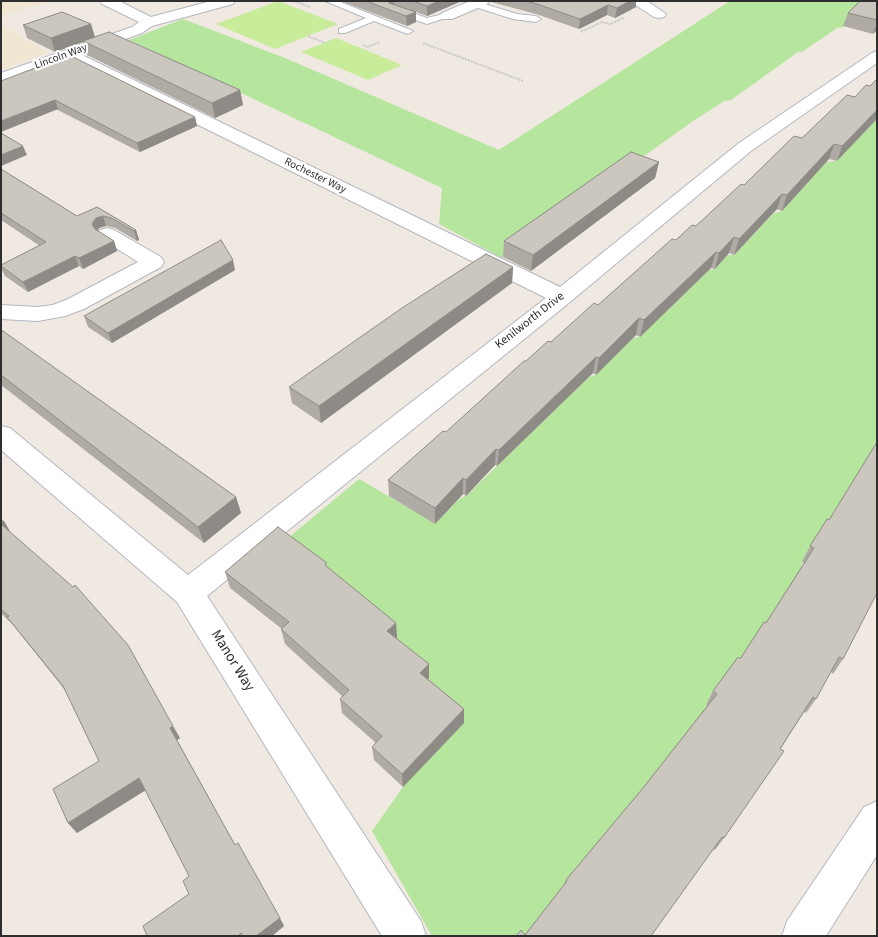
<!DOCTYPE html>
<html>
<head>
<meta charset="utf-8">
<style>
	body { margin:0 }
	#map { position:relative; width:878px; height:937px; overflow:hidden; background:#efe9e1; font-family:"Source Sans 3",sans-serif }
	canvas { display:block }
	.frame { position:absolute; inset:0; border:2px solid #2e2e2e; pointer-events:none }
</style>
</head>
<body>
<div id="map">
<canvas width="878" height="937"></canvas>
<div class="frame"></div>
</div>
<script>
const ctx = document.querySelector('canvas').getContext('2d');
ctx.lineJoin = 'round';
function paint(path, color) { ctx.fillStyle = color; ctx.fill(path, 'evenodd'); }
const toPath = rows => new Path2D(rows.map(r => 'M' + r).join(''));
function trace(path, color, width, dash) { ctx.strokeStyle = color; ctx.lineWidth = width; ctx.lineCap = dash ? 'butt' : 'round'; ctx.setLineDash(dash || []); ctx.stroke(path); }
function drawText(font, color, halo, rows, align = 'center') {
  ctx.font = font + ' "Source Sans 3",sans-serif'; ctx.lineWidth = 4.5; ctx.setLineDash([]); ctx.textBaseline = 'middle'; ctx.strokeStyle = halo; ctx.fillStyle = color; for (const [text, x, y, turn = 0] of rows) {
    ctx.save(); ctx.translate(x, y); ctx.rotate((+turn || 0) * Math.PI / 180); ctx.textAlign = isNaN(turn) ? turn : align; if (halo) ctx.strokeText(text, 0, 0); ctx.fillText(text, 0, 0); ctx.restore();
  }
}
paint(toPath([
	[1,1,52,1,1,16],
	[1,23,25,39,49,52,1,70]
]), '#f0e6d1');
paint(toPath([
	[730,1,868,1,857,15,844,27,837,28,802,52,798,52,731,100,724,101,693,121,502,258,439,224,442,188,129,40,183,19,285,58,499,150],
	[877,119,877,453,802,562,801,570,735,670,706,705,706,713,529,936,432,936,372,831,403,787,434,698,429,678,401,656,397,637,282,543,359,479,435,523,459,499,466,496,589,377,596,375,633,338,640,337,709,270,715,269,727,255,734,255,774,213,782,211,826,162,837,161]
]), '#b6e59e');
paint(toPath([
	[278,1,338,24,275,49,216,24],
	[336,38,402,65,368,80,301,52]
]), '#c9ec9a');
const service = toPath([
	[325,1,338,1,413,31,408,34,405,33,374,21,345,33,339,33,339,29,366,18,325,1],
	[475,1,517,14,536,16,541,19,536,22,513,19,472,6,472,2,475,1],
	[393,6,427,18,447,13,452,16,427,24,390,11,389,9,393,6]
]);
const minor = toPath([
	[100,1,119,1,151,17,211,1,235,1,233,4,152,26,142,33,82,55,560,287,739,143,872,53,877,51,877,63,751,151,570,302,207,596,421,921,426,936,382,936,177,602,1,450,1,426,10,428,188,575,546,298,68,60,1,83,1,73,132,27,139,22,102,4,100,1],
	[470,1,489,1,487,4,452,19,442,19,440,16,442,13,470,1],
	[629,1,647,1,666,14,664,17,659,18,654,17,629,1],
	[107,228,114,230,161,257,164,262,161,267,84,309,65,316,38,321,1,319,1,305,38,307,53,305,68,299,138,262,100,238,97,234,100,230,107,228]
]);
const tertiary = toPath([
	[877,801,877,855,826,936,782,936,787,921,864,807,877,801]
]);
trace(service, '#b4b7c1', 2);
trace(minor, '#b4b7c1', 2);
trace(tertiary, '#b4b7c1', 2);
trace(toPath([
	[294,1,310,7],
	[581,32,602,22,610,24,624,18],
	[308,36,325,43],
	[423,43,523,81],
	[363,45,368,47,380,42]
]), '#c9c9c9', 2, [2, 1]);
paint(service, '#fff');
paint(minor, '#fff');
paint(tertiary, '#fff');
paint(toPath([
	[341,1,462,1,427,16,416,12,416,22,407,26],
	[490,1,636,1,636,7,615,18,607,15,579,29,536,14,491,2],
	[877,1,877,30,873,34,843,26,848,13],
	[91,24,95,37,240,90,243,105,215,118,87,55,83,42,55,52,27,38,23,25],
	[1,81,195,117,197,126,140,152],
	[866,85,837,161,829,159,782,211,777,209,734,255,729,253,715,269,711,268,640,337,636,335,596,375,593,373,497,466,495,465,466,496,463,494,435,524,389,496,388,480,446,432,526,361,598,305,676,240,696,226,744,185,855,97],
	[659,162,655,178,531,271,503,257,504,241],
	[1,169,77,216,97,207,136,230,139,240,137,241,115,228,106,226,99,228,98,231,114,241,117,251,83,269,79,266,28,292,5,276,1,268,1,265,40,246,1,220],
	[513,267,512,283,321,423,292,403,289,387],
	[235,270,112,343,88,327,84,316],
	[1,332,236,497,241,513,204,543,1,385],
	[1,518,4,521,10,532,180,738,177,740,235,845,284,926,272,936,147,936,189,894,189,876,145,790,77,833,68,823,99,761,65,690,12,624,1,613],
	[827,519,843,659,833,674,831,672,816,699,806,713,804,712,724,838,715,850,714,849,525,935,563,886,566,880,643,788,707,706,706,705,713,691,740,659,766,623,804,563,802,562,810,546],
	[328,568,396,623,397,638,429,678,428,679,464,709,464,723,403,787,374,760,372,747,376,743,342,713,340,699,342,696,285,644,281,629,282,629,230,588,225,572]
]), '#afaba4');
paint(toPath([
	[388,1,394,1,394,4,388,8],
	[439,1,462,1,427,16,427,6],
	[630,1,636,1,636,7,615,18,617,8],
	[608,5,607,15,579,29,580,19],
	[416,12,416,22,407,26,406,16],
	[877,23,877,30,873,34],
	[91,24,95,38,83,41,83,42,55,52,51,38],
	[240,90,243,105,215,118,212,103],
	[55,100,58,109,1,132,1,121],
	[877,110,877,119,837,161,842,146],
	[195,117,197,126,140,152,137,143],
	[834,144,829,159,782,211,787,195],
	[23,146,27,155,1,166,1,155],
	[659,162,655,178,531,271,533,255],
	[782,194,777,209,734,255,739,239],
	[103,216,106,226,99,228,95,234,92,224,96,218],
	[136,230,139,240,137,241,134,231],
	[734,237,729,253,715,269,719,253],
	[114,241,117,251,83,269,79,258],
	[716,252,711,268,640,337,644,320],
	[75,256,79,266,28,292,23,282],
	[233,260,235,270,112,343,108,333],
	[513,267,512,283,321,423,319,406],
	[639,318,636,335,596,375,599,358],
	[596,357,593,373,497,466,499,450],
	[496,449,495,465,466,496,466,480],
	[463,478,463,494,435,524,435,508],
	[236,497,241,513,204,543,198,527],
	[4,521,12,535,1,524,1,522],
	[396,623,397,638,389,646,387,631],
	[429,664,429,678,420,687,420,673],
	[464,709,464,723,403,787,402,774],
	[173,726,180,738,177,740,170,728],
	[139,778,146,790,77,833,68,823],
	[280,918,284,926,272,936,256,936]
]), '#8e8b86');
const building = toPath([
	[366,1,389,1,389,3,416,12,406,16,366,1],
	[413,1,439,1,427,6,413,1],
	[526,1,630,1,617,8,608,5,580,19,537,4,526,1],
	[860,1,877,1,877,20,848,13,860,1],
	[62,12,91,24,51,38,23,25,62,12],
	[109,32,240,90,212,103,83,41,109,32],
	[69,55,195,117,137,143,55,100,1,121,1,81,69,55],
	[877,79,877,110,842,146,834,144,787,195,782,194,739,239,734,237,719,253,716,252,644,320,639,318,599,358,596,357,499,450,496,449,466,480,463,478,435,508,388,480,443,431,446,432,524,361,526,361,548,341,551,342,594,303,598,305,672,239,676,240,692,225,696,226,741,184,744,185,794,136,802,138,847,95,855,97,866,85,870,86,877,79],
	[1,133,23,146,1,155,1,133],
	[631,152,659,162,533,255,504,241,631,152],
	[1,169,77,216,97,207,136,230,134,231,111,218,103,216,96,218,92,224,95,229,114,241,79,258,75,256,23,282,1,266,1,265,46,242,1,213,1,169],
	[221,240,233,260,108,333,84,316,221,240],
	[486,254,513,267,319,406,289,387,402,308,486,254],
	[3,331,236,497,198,527,1,375,1,332,3,331],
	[877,442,877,587,876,589,877,589,877,593,843,659,839,657,816,699,813,697,780,749,784,751,724,838,722,837,651,936,516,936,521,930,525,935,567,881,566,880,643,788,717,694,713,691,738,657,740,659,764,622,766,623,814,548,810,546,827,519,829,520,877,442],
	[1,524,73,587,75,585,128,645,173,726,170,728,235,845,238,843,280,918,256,936,243,936,241,933,238,936,147,936,143,926,189,894,183,881,189,876,139,778,68,823,53,789,99,761,63,686,7,617,9,616,1,609,1,524],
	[278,527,327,563,325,565,396,623,387,631,429,664,420,673,464,709,402,774,372,747,382,736,340,699,349,690,281,629,289,622,225,572,278,527]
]);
paint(building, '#cbc7bf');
trace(building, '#8e8b86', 1);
drawText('11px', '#2e2e2e', '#fff', [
	["Lincoln Way",61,57,-20],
	["Rochester Way",315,176,26]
]);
drawText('12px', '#2e2e2e', '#fff', [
	["Kenilworth Drive",530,321,-38]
]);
drawText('15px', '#2e2e2e', '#fff', [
	["Manor Way",232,661,58]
]);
</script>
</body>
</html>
